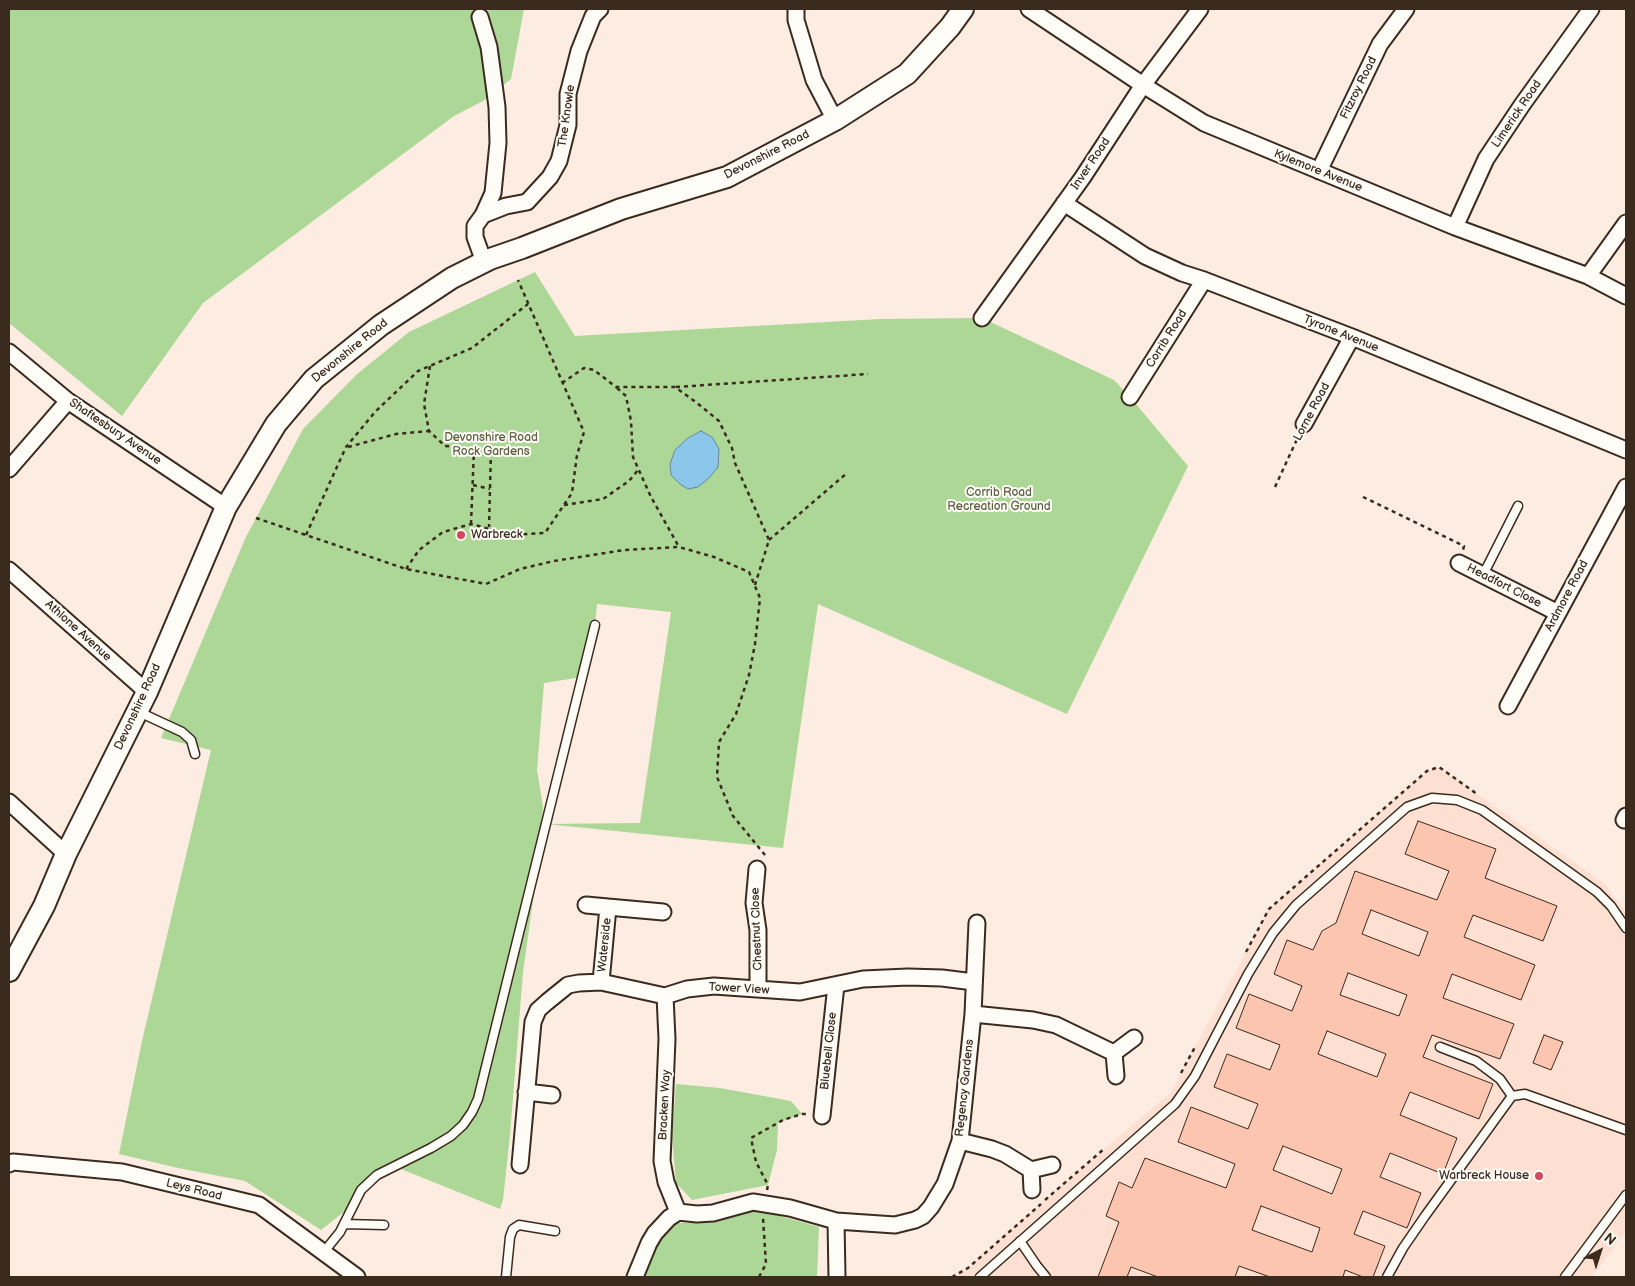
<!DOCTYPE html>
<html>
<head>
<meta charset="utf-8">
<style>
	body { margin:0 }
	#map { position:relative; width:1635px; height:1286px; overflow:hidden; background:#fdece1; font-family:"Balsamiq Sans",sans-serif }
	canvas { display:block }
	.frame { position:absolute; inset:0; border:10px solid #3b2a1e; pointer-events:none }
	.north { position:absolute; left:1575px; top:1226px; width:50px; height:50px; -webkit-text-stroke:4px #fdfcf7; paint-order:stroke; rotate:40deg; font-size:14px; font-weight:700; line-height:20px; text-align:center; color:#3b2a1e }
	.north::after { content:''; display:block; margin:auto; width:18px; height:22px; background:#3b2a1e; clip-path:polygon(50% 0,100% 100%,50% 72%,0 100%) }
</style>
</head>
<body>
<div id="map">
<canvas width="1635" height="1286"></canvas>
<div class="frame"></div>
<div class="north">N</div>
</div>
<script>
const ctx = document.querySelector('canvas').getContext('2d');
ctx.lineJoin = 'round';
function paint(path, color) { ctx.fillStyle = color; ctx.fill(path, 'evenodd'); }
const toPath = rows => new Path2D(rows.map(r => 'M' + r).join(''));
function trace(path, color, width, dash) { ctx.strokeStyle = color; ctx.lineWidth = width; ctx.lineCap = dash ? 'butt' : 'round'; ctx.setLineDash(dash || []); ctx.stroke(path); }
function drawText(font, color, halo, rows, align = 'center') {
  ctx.font = font + ' "Balsamiq Sans",sans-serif'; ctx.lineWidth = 4; ctx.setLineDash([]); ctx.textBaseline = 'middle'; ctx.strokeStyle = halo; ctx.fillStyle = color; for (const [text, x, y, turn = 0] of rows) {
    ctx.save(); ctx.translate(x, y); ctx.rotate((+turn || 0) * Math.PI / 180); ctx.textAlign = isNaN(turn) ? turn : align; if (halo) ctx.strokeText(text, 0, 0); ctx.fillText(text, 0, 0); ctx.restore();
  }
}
paint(toPath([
	[1439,767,1605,884,1626,913,1626,1231,1592,1277,952,1277,968,1268,1013,1227,1171,1092,1269,909,1427,771]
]), '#fde0d2');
paint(toPath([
	[9,9,524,9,511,79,483,101,454,116,203,303,122,416,9,323],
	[535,272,575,336,880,319,982,318,1114,380,1130,397,1188,466,1067,714,818,604,783,848,546,824,640,823,671,612,597,604,595,625,582,677,544,683,537,770,543,807,537,872,523,972,510,1135,503,1200,500,1209,396,1167,370,1181,354,1204,321,1230,245,1181,178,1168,119,1154,142,1041,211,750,161,738,245,539,303,429,356,375,409,332],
	[676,1084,720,1088,791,1101,802,1114,778,1123,777,1150,768,1185,692,1200,676,1183,672,1138],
	[746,1211,766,1212,819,1227,817,1277,643,1277,650,1253,662,1236,677,1223,716,1222]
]), '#acd796');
const water = toPath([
	[701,431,712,437,719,449,718,467,709,478,698,487,688,489,680,484,671,475,670,464,675,450,688,438,701,431]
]);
paint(water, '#8ac7eb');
trace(water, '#6a8899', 1);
const building = toPath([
	[1418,821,1496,849,1485,878,1557,906,1543,941,1473,915,1464,937,1535,965,1521,1000,1452,974,1443,998,1514,1024,1500,1059,1432,1035,1423,1057,1493,1084,1479,1119,1410,1092,1400,1115,1457,1138,1443,1174,1390,1153,1380,1177,1421,1193,1407,1228,1363,1211,1354,1234,1385,1246,1373,1277,1363,1277,1345,1270,1343,1277,1270,1277,1239,1266,1235,1277,1158,1277,1131,1267,1127,1277,1098,1277,1119,1222,1106,1216,1119,1182,1132,1188,1145,1158,1226,1188,1235,1164,1178,1142,1191,1107,1248,1129,1258,1104,1214,1087,1227,1054,1270,1070,1280,1045,1236,1028,1249,994,1292,1011,1302,986,1274,974,1287,940,1313,950,1322,931,1336,923,1355,871,1437,900,1449,871,1405,854,1418,821],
	[1371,910,1428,932,1419,956,1362,934,1371,910],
	[1348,973,1407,995,1399,1016,1340,995,1348,973],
	[1327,1031,1386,1054,1377,1077,1318,1054,1327,1031],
	[1283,1146,1342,1169,1332,1194,1273,1170,1283,1146],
	[1261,1206,1320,1228,1312,1252,1252,1230,1261,1206],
	[1544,1035,1563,1042,1551,1070,1533,1063,1544,1035]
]);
paint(building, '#fcc5af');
trace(building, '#3b2a1e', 1);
const lane = toPath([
	[1483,575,1518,506],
	[139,712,182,732,191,740,195,754],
	[1440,1047,1476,1061,1500,1079,1512,1096],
	[344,1224,384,1225],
	[1020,1241,1037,1266,1046,1277],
	[323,1253,340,1232,361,1190,377,1175,431,1148,451,1136,463,1125,472,1112,478,1099,595,625],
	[506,1277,510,1237,513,1229,519,1225,555,1231],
	[980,1277,1175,1104,1195,1076,1248,974,1273,933,1296,905,1407,807,1432,798,1457,800,1482,810,1597,892,1611,906,1626,928],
	[1387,1277,1403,1248,1425,1216,1512,1096,1525,1094,1626,1130],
	[1565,1277,1626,1195]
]);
const street = toPath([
	[796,9,796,20,814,80,835,120],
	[1029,9,1143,85,1204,123,1455,227,1588,276,1626,296],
	[480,17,489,47,497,107,498,143,493,193,483,215,475,226,475,237,484,262],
	[1319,171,1380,44,1406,9],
	[1064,203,1145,256,1182,273,1204,280,1352,337,1626,450],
	[483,215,506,206,527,202,550,177,559,161,568,125,568,94,579,51,593,16,600,9],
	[1455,227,1486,159,1522,105,1591,9],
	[1588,276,1626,223],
	[982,318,1083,177,1143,85,1200,9],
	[9,352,68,401,226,507],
	[1130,397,1204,280],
	[1304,424,1352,337],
	[9,469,68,401],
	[1459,563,1558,613],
	[9,570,147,692],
	[1508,706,1626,487],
	[9,802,66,854],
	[1624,820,1626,816],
	[757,869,754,903,758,930,758,989],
	[586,905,663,912],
	[601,982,608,907],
	[665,996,667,1039,662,1161,666,1182,678,1212],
	[973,1014,1033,1020,1056,1025,1114,1053,1134,1038],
	[1114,1053,1116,1076],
	[526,1092,552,1095],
	[822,1116,836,985],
	[960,1141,992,1149,1005,1154,1031,1170,1052,1165],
	[9,1164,13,1162,122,1172,259,1205,357,1277],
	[520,1165,533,1022,538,1010,547,1002,568,985,579,983,601,982,665,996,687,989,714,986,800,992,863,979,908,977,942,978,974,982],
	[1031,1170,1032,1190],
	[836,1221,837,1277],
	[635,1277,649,1243,655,1233,669,1218,678,1212,697,1214,713,1213,753,1202,790,1208,836,1221,895,1225,915,1220,923,1216,931,1207,945,1184,960,1141,973,1014,977,923]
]);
const secondary = toPath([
	[9,971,44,906,66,854,147,692,226,507,276,424,314,379,381,325,452,278,490,259,522,248,621,209,727,177,835,120,907,74,950,27,963,9]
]);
trace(lane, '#3b2a1e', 11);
trace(street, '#3b2a1e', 19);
trace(secondary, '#3b2a1e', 24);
trace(toPath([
	[430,366,424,404,429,431,445,446,491,450,489,527],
	[562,383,584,368,594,370,616,387,675,387,697,403,719,421,732,448,735,463,769,540,755,585],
	[676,387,868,374],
	[617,388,626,396,631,421,633,457,651,497,679,547],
	[348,447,396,434,429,431],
	[473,485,490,489],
	[1275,487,1298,437],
	[1363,497,1464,546,1463,550],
	[564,505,603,499,629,481,638,470],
	[256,518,406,569,486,584,520,569,554,561,624,550,679,547,714,557,749,572,760,598,755,644,749,675,736,714,719,742,717,777,733,816,765,855],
	[471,524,474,449],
	[306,535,346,447,375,412,418,371,472,348,528,304],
	[769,540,847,473],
	[406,569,419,550,443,532,471,524,512,535,545,533,572,493,577,455,584,432,518,280],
	[1246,952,1269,909,1427,771,1439,767,1477,794],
	[1181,1073,1195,1047],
	[767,1190,768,1185,756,1162,751,1138,783,1120,802,1114,807,1114],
	[1045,1200,1105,1148],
	[759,1277,766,1264,763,1218],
	[952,1277,968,1268,1041,1204]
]), '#3b2a1e', 2.5, [4, 4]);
trace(lane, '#fdfcf7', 8);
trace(street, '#fdfcf7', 15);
trace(secondary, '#fdfcf7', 20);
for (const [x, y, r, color] of [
	[461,535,5,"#d1495b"],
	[1539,1176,5,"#d1495b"]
]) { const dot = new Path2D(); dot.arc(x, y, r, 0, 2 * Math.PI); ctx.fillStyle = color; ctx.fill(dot); trace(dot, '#fdfcf7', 2); }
drawText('12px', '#3b2a1e', '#fdfcf7', [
	["Fitzroy Road",1359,88,-64],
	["Limerick Road",1517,114,-56],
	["The Knowle",567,116,-82],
	["Devonshire Road",767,155,-27],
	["Inver Road",1091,164,-56],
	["Kylemore Avenue",1318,171,22],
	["Tyrone Avenue",1341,334,22],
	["Corrib Road",1167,339,-58],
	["Devonshire Road",350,351,-39],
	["Lorne Road",1312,412,-62],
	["Shaftesbury Avenue",115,432,34],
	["Headfort Close",1504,586,27],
	["Ardmore Road",1567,596,-62],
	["Athlone Avenue",78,631,42],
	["Devonshire Road",138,707,-65],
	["Chestnut Close",757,929,-92],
	["Waterside",605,945,-84],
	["Tower View",739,989,3],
	["Bluebell Close",829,1051,-84],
	["Regency Gardens",965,1088,-84],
	["Bracken Way",665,1105,-87],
	["Leys Road",194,1190,14]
]);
drawText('12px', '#5d5e42', '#fdfcf7', [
	["Devonshire Road",491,438],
	["Rock Gardens",491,452],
	["Corrib Road",999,493],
	["Recreation Ground",999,507]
]);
drawText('12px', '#3b2a1e', '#fdfcf7', [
	["Warbreck",471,535],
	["Warbreck House",1529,1176,"right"]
], 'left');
</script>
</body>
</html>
